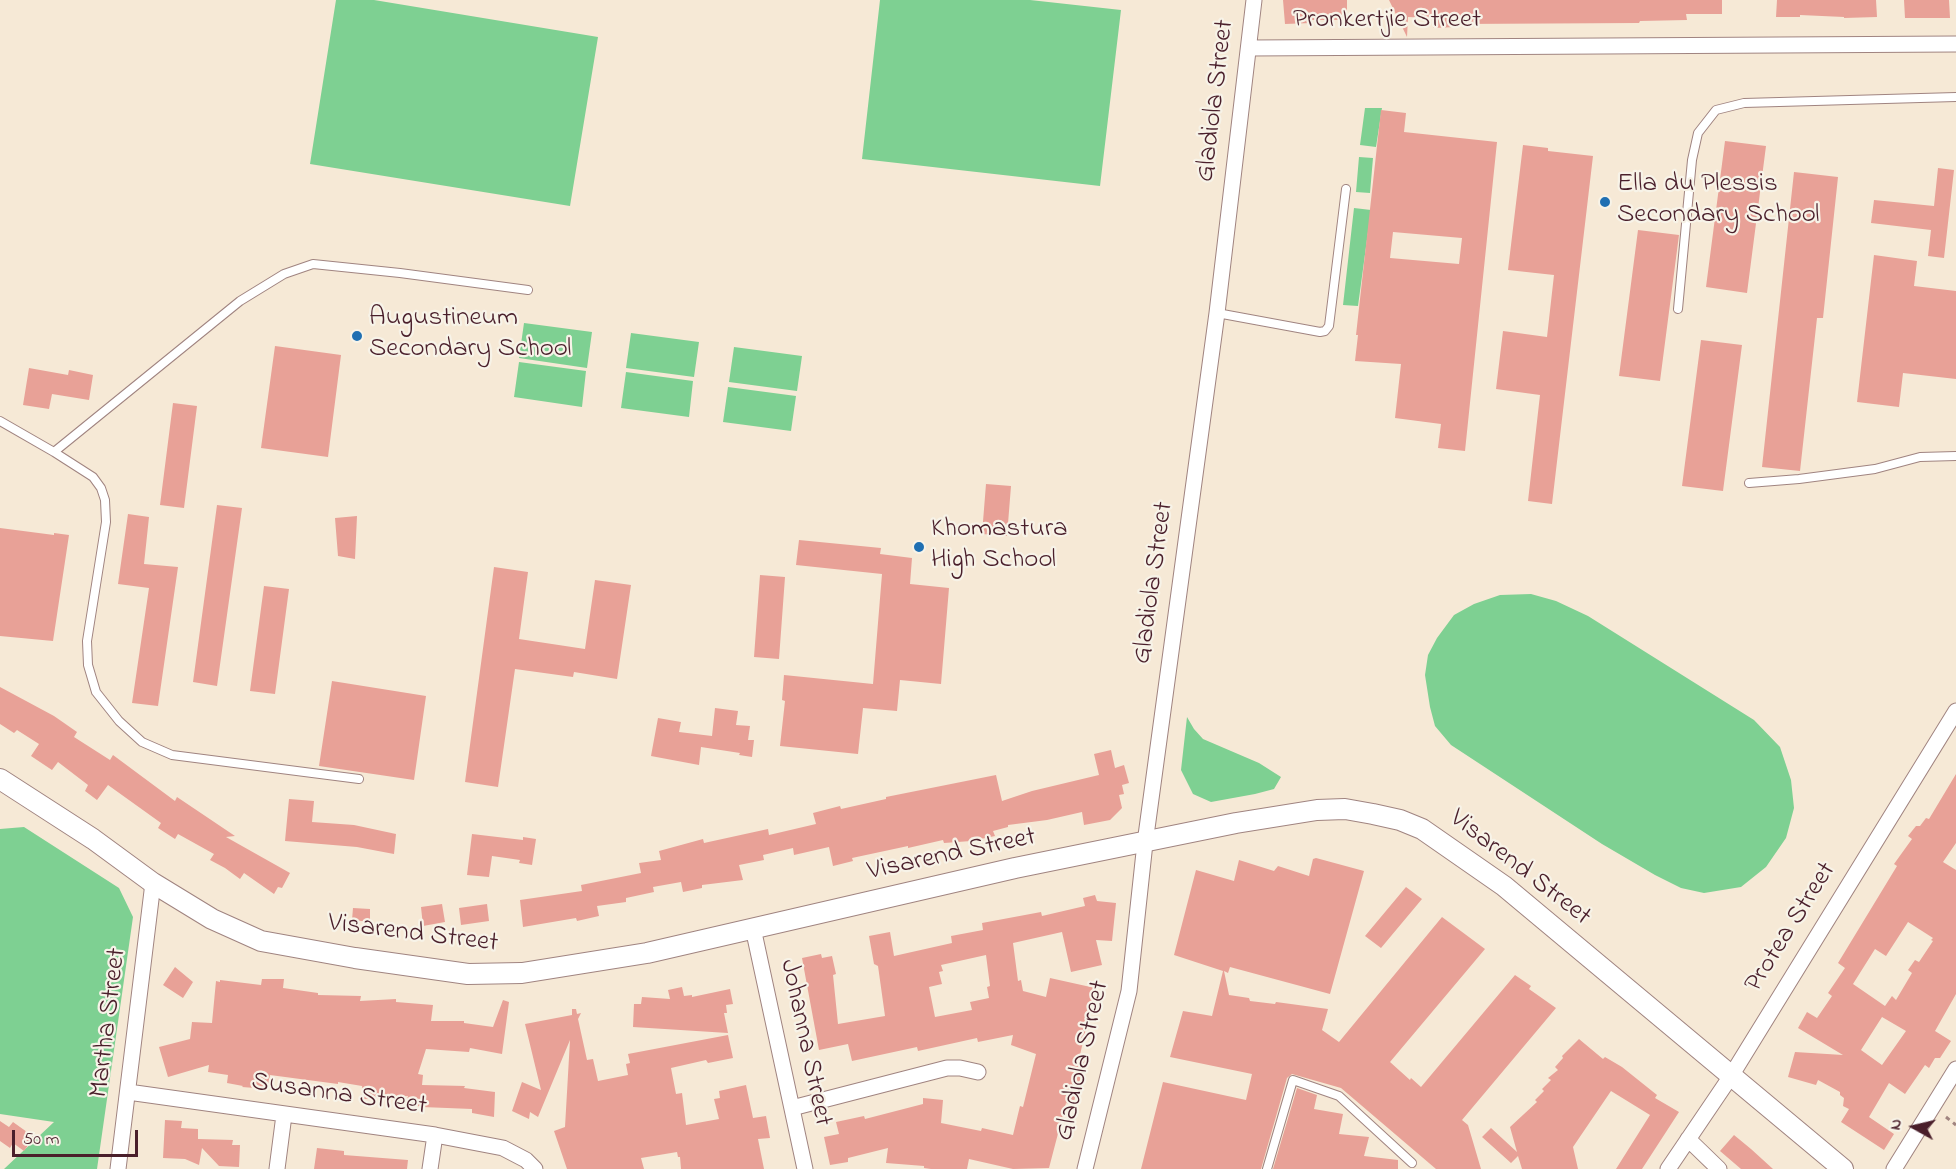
<!DOCTYPE html>
<html>
<head>
<meta charset="utf-8">
<style>
	body { margin:0 }
	#map { position:relative; width:1956px; height:1169px; overflow:hidden; background:#f6e9d6; font-family:"Indie Flower",sans-serif }
	canvas { display:block }
	.north { position:absolute; left:1884px; top:1097px; width:60px; height:60px; -webkit-text-stroke:4px #f7f3e8; paint-order:stroke; rotate:278deg; font-size:16px; font-weight:700; line-height:24px; text-align:center; color:#4a1f2b }
	.north::after { content:''; display:block; margin:auto; width:21px; height:27px; background:#4a1f2b; clip-path:polygon(50% 0,100% 100%,50% 72%,0 100%) }
	.scale { position:absolute; left:12px; top:1130px; width:126px; height:27px; box-sizing:border-box; border:3px solid #4a1f2b; border-top:0; padding-left:8px; font-size:18px; line-height:21px; white-space:nowrap; color:#4a1f2b; -webkit-text-stroke:4px #f7f3e8; paint-order:stroke }
</style>
</head>
<body>
<div id="map">
<canvas width="1956" height="1169"></canvas>
<div class="north">N</div>
<div class="scale">50 m</div>
</div>
<script>
const ctx = document.querySelector('canvas').getContext('2d');
ctx.lineJoin = 'round';
function paint(path, color) { ctx.fillStyle = color; ctx.fill(path, 'evenodd'); }
const toPath = rows => new Path2D(rows.map(r => 'M' + r).join(''));
function trace(path, color, width, dash) { ctx.strokeStyle = color; ctx.lineWidth = width; ctx.lineCap = dash ? 'butt' : 'round'; ctx.setLineDash(dash || []); ctx.stroke(path); }
function drawText(font, color, halo, rows, align = 'center') {
  ctx.font = font + ' "Indie Flower",sans-serif'; ctx.lineWidth = 4.5; ctx.setLineDash([]); ctx.textBaseline = 'middle'; ctx.strokeStyle = halo; ctx.fillStyle = color; for (const [text, x, y, turn = 0] of rows) {
    ctx.save(); ctx.translate(x, y); ctx.rotate((+turn || 0) * Math.PI / 180); ctx.textAlign = isNaN(turn) ? turn : align; if (halo) ctx.strokeText(text, 0, 0); ctx.fillText(text, 0, 0); ctx.restore();
  }
}
paint(toPath([
	[336,0,374,0,598,37,570,206,310,164],
	[880,0,1030,0,1121,10,1100,186,862,159],
	[1365,108,1382,108,1376,147,1360,145],
	[1359,157,1373,158,1370,193,1356,192],
	[1354,208,1371,210,1358,306,1343,305],
	[524,323,592,332,587,368,519,358],
	[631,333,699,342,694,377,626,368],
	[734,347,802,356,797,391,729,382],
	[519,362,586,371,582,407,514,397],
	[626,372,693,381,689,417,621,408],
	[728,387,796,396,791,431,723,422],
	[1531,594,1556,601,1588,616,1754,720,1780,747,1791,780,1794,808,1786,838,1766,867,1741,887,1704,893,1681,888,1655,875,1602,844,1451,745,1435,726,1430,707,1425,675,1428,655,1437,638,1454,615,1474,604,1500,595],
	[1187,717,1194,729,1203,739,1259,763,1281,777,1274,789,1255,794,1211,802,1193,794,1181,770],
	[24,827,119,888,133,917,97,1169,4,1169,54,1122,0,1114,0,829]
]), '#7ed092');
paint(toPath([
	[1283,0,1347,0,1347,20,1311,20,1311,23,1285,24],
	[1389,0,1722,0,1722,14,1686,14,1687,20,1640,21,1639,23,1457,24,1457,27,1433,28,1433,18,1408,17,1407,37],
	[1777,0,1876,0,1877,17,1844,18,1844,17,1800,15,1800,17,1776,17],
	[1904,0,1949,0,1950,18,1905,18],
	[1381,110,1406,113,1404,132,1497,142,1465,451,1438,448,1441,424,1395,418,1401,364,1355,361,1358,335,1356,335],
	[1393,232,1462,238,1459,264,1390,258],
	[1725,141,1766,146,1747,293,1706,287],
	[1523,145,1548,148,1548,151,1593,156,1552,504,1528,501,1540,395,1496,389,1503,331,1547,337,1554,275,1508,270],
	[1938,168,1954,170,1944,258,1928,256,1931,230,1871,223,1874,200,1934,206],
	[1794,172,1838,177,1823,318,1817,318,1800,471,1762,467],
	[1638,230,1679,235,1660,381,1619,376],
	[1874,255,1917,261,1914,286,1956,291,1956,379,1903,373,1899,407,1857,402],
	[1701,340,1742,345,1723,491,1682,486],
	[275,346,341,355,328,457,261,448],
	[29,368,68,375,69,370,93,375,89,400,52,394,49,409,23,405],
	[173,403,197,406,184,508,160,505],
	[986,484,1011,486,1007,536,982,534],
	[217,505,242,508,217,686,193,682],
	[128,514,149,517,144,564,178,567,158,706,132,703,149,588,118,584],
	[357,516,355,559,338,556,335,518],
	[0,528,54,535,54,533,69,535,53,641,0,636],
	[799,540,881,548,880,554,912,558,910,584,949,588,941,684,900,680,897,711,863,708,858,754,780,746,785,701,782,700,784,675,873,684,882,574,796,565],
	[494,567,528,572,519,639,585,649,595,580,631,585,617,679,574,672,573,677,515,669,498,787,465,782],
	[760,575,785,577,779,659,754,657],
	[264,586,289,589,275,694,250,691],
	[332,681,426,696,414,780,319,766],
	[0,687,54,716,77,732,74,737,110,760,113,755,175,801,177,797,235,836,226,837,290,873,282,888,278,887,274,894,244,873,240,879,225,868,210,860,214,854,178,834,175,839,158,828,161,823,108,785,97,800,85,791,88,785,58,762,52,770,31,756,39,744,17,730,14,733,0,724],
	[715,708,738,711,736,725,750,726,748,740,754,740,752,757,739,755,740,753,701,747,699,765,651,756,658,718,681,722,679,732,712,736],
	[1111,750,1115,768,1124,765,1129,783,1122,785,1124,794,1119,795,1122,808,1110,820,1084,825,1082,812,1047,820,1008,825,1008,827,993,831,995,836,971,841,944,843,943,840,908,848,908,846,852,858,853,861,833,866,829,847,794,855,793,848,763,855,764,860,739,865,743,880,702,885,702,888,683,892,681,882,653,887,654,892,626,898,626,902,597,906,599,916,577,921,576,918,523,927,520,900,582,891,581,885,641,873,639,863,661,860,659,851,703,839,704,843,768,829,769,835,816,824,813,813,840,806,841,809,886,799,886,797,996,775,1002,801,1032,791,1099,775,1094,754],
	[1956,774,1956,843,1943,862,1956,870,1956,994,1935,1031,1951,1041,1940,1058,1935,1058,1929,1068,1925,1065,1905,1094,1889,1083,1869,1117,1894,1134,1884,1150,1841,1122,1849,1109,1843,1106,1844,1098,1840,1095,1840,1092,1818,1080,1816,1085,1788,1077,1795,1052,1843,1055,1798,1028,1807,1012,1817,1018,1832,996,1828,993,1845,968,1838,963,1897,866,1894,864,1912,839,1908,836,1916,826,1920,826,1926,818,1929,819],
	[1908,922,1933,938,1931,940,1933,941,1919,962,1915,960,1908,970,1912,973,1896,1000,1892,996,1885,1006,1853,984,1875,949,1886,956],
	[1882,1017,1906,1031,1882,1065,1861,1050],
	[289,799,314,801,312,822,354,825,396,834,394,854,357,847,285,841],
	[472,834,523,840,523,837,536,839,532,865,519,863,520,860,492,856,489,877,467,875],
	[1316,858,1364,871,1330,994,1230,967,1228,973,1224,971,1229,995,1249,998,1250,1001,1275,1004,1276,1002,1328,1009,1322,1030,1339,1042,1442,917,1485,949,1390,1062,1410,1080,1411,1078,1421,1087,1515,975,1531,986,1529,989,1556,1008,1462,1120,1468,1125,1481,1169,1436,1169,1341,1088,1292,1074,1287,1078,1261,1169,1141,1169,1163,1082,1246,1100,1252,1074,1170,1057,1183,1011,1212,1016,1223,971,1174,955,1196,870,1234,881,1239,860,1274,871,1278,866,1309,876,1313,859],
	[1406,887,1422,899,1381,948,1365,936],
	[1095,895,1097,901,1116,903,1112,941,1096,940,1102,965,1071,972,1062,932,1013,943,1018,981,1021,980,1023,991,1046,997,1050,978,1095,988,1080,1055,1086,1057,1081,1076,1073,1105,1066,1103,1049,1168,1013,1169,969,1159,967,1169,931,1169,924,1168,924,1166,886,1163,888,1148,848,1158,848,1162,830,1165,824,1137,839,1134,836,1122,864,1116,865,1119,923,1104,923,1098,943,1100,941,1123,981,1131,982,1128,1013,1135,1020,1106,1023,1107,1036,1054,1011,1045,1013,1035,978,1042,977,1038,918,1051,917,1047,852,1061,848,1044,819,1050,802,958,821,954,822,958,832,956,836,974,833,975,838,1024,885,1016,878,966,874,964,869,936,890,932,894,956,952,943,951,936,983,930,982,923,1041,912,1042,916,1085,906,1083,898],
	[986,955,990,986,987,987,989,998,970,1002,972,1010,935,1017,929,987,942,984,939,972,943,971,941,965],
	[442,904,445,922,423,926,421,907],
	[487,904,489,921,461,925,459,908],
	[353,908,370,909,370,922,352,920],
	[175,967,193,982,183,998,163,985],
	[262,979,284,979,283,988,318,993,318,995,361,996,360,1001,396,999,396,1002,433,1005,431,1021,464,1021,464,1023,493,1027,503,1000,509,1002,502,1054,470,1048,469,1052,426,1049,418,1074,423,1075,422,1085,465,1086,464,1088,495,1092,494,1117,472,1113,472,1109,422,1107,406,1103,408,1096,364,1099,362,1086,338,1082,338,1084,270,1075,268,1089,242,1087,243,1086,227,1083,228,1075,208,1072,209,1065,168,1077,159,1047,190,1039,192,1022,212,1023,216,981,220,982,220,980,261,985],
	[682,987,684,996,692,995,692,997,730,989,733,1004,726,1005,727,1013,724,1013,728,1033,633,1027,634,1004,641,1004,642,997,670,999,668,990],
	[572,1009,576,1009,577,1014,581,1013,578,1019,587,1060,593,1059,598,1081,628,1075,626,1064,630,1063,628,1054,728,1035,733,1058,708,1063,706,1060,671,1068,676,1094,682,1093,686,1125,719,1119,714,1099,720,1098,719,1091,746,1085,753,1118,766,1116,770,1138,758,1139,764,1169,681,1169,680,1157,678,1157,677,1152,641,1158,644,1169,567,1169,554,1131,565,1127,570,1040,538,1117,530,1112,529,1119,512,1111,522,1082,541,1090,525,1024,572,1015],
	[1579,1039,1603,1059,1605,1057,1622,1067,1657,1095,1655,1098,1679,1112,1642,1169,1616,1169,1650,1115,1611,1091,1573,1147,1578,1169,1522,1169,1518,1156,1511,1163,1482,1137,1491,1128,1517,1152,1510,1127,1537,1102,1535,1100,1544,1091,1542,1089,1551,1080,1548,1078,1558,1070,1555,1067,1563,1058,1562,1056],
	[1297,1088,1317,1095,1314,1109,1343,1114,1339,1134,1369,1137,1364,1156,1398,1160,1398,1169,1273,1169],
	[165,1120,182,1121,181,1128,198,1129,198,1139,233,1140,232,1145,240,1145,239,1167,219,1166,202,1148,199,1165,185,1159,163,1158],
	[0,1121,9,1127,13,1122,34,1137,24,1151,13,1143,10,1148,0,1141],
	[1734,1135,1751,1149,1773,1169,1741,1169,1720,1151],
	[317,1148,344,1151,344,1155,408,1160,407,1169,314,1169]
]), '#e8a197');
const service = toPath([
	[1678,309,1692,160,1698,133,1716,110,1744,103,1956,97],
	[1217,313,1320,332,1325,331,1329,326,1346,189],
	[0,421,54,452,240,301,284,274,313,264,400,273,528,290],
	[54,452,93,477,101,488,105,500,106,522,87,641,88,665,96,692,119,721,142,742,172,755,359,779],
	[1749,483,1799,479,1875,469,1920,457,1956,456],
	[1267,1169,1293,1080,1339,1096,1412,1163]
]);
const minor = toPath([
	[1250,48,1956,44],
	[753,928,805,1169],
	[128,1092,435,1135,503,1148,526,1160,535,1169],
	[792,1108,947,1068,960,1068,978,1072],
	[1688,1139,1719,1169],
	[118,1169,153,883],
	[277,1169,284,1115],
	[430,1169,435,1135],
	[1085,1169,1129,991,1145,843,1217,313,1254,0],
	[1668,1169,1731,1076,1956,711],
	[1894,1169,1956,1069]
]);
const tertiary = toPath([
	[0,779,93,839,153,883,212,919,261,941,355,958,468,974,522,973,647,953,1015,868,1236,823,1317,810,1345,809,1373,814,1400,820,1422,829,1504,886,1843,1169]
]);
trace(service, '#a08480', 10);
trace(minor, '#a08480', 17);
trace(tertiary, '#a08480', 22);
trace(toPath([
	[1946,1117,1956,1125]
]), '#a08480', 3, [4.5, 4.5]);
trace(service, '#fff', 8);
trace(minor, '#fff', 15);
trace(tertiary, '#fff', 20);
for (const [x, y, r, color] of [
	[1605,202,6,"#1f6fb2"],
	[357,336,6,"#1f6fb2"],
	[919,547,6,"#1f6fb2"]
]) { const dot = new Path2D(); dot.arc(x, y, r, 0, 2 * Math.PI); ctx.fillStyle = color; ctx.fill(dot); trace(dot, '#f7f3e8', 2); }
drawText('27px', '#4a1f2b', '#f7f3e8', [
	["Pronkertjie Street",1387,22],
	["Gladiola Street",1217,101,-83],
	["Gladiola Street",1155,583,-82],
	["Visarend Street",952,856,-12],
	["Visarend Street",1519,869,38],
	["Protea Street",1792,928,-58],
	["Visarend Street",413,935,7],
	["Martha Street",110,1023,-83],
	["Johanna Street",804,1043,78],
	["Gladiola Street",1084,1061,-77],
	["Susanna Street",339,1096,8]
]);
drawText('27px', '#4a1f2b', '#f7f3e8', [
	["Ella du Plessis",1617,186],
	["Secondary School",1617,217],
	["Augustineum",369,320],
	["Secondary School",369,351],
	["Khomastura",931,531],
	["High School",931,562]
], 'left');
</script>
</body>
</html>
